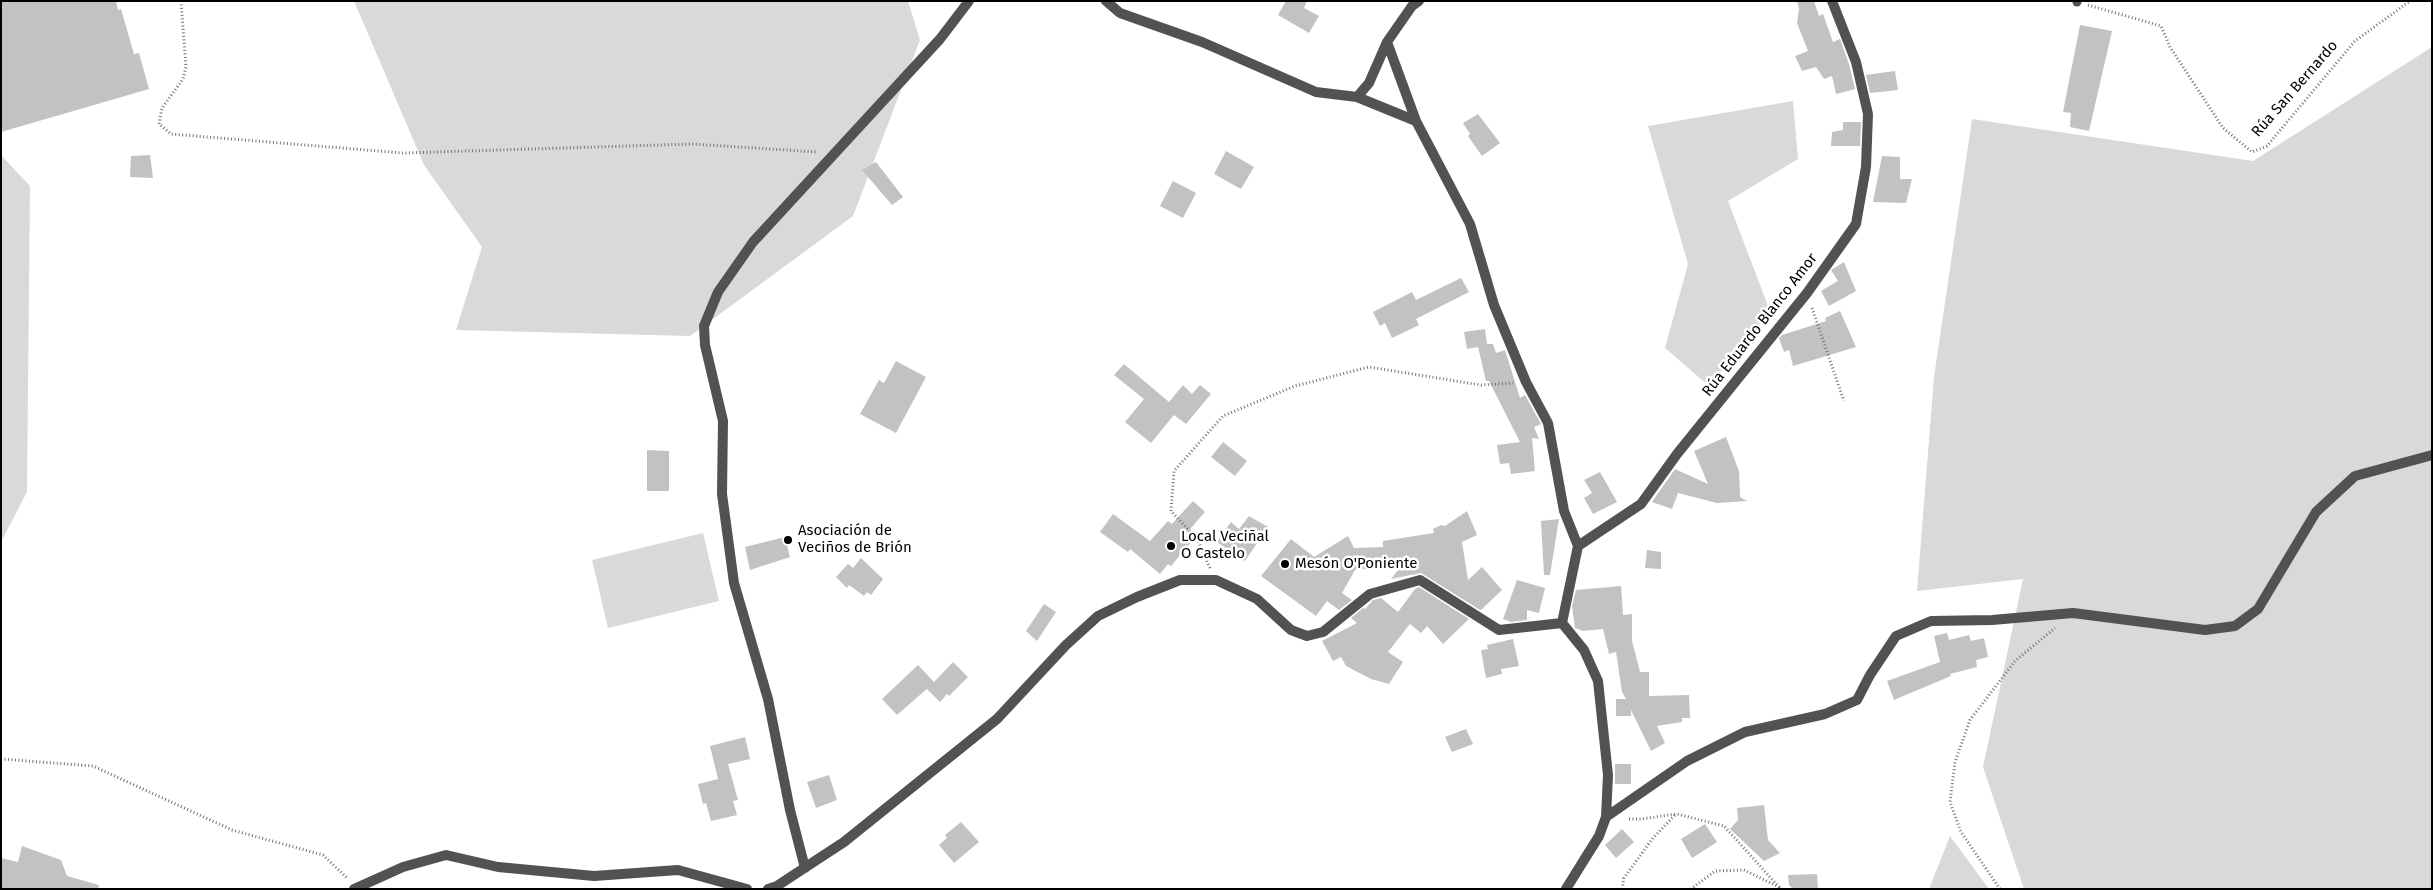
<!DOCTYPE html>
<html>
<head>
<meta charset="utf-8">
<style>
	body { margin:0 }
	#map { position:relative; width:2433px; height:890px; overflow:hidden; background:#fff; font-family:"Fira Sans",sans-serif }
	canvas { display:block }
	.frame { position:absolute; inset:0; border:2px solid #000; pointer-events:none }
</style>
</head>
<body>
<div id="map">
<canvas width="2433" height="890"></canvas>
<div class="frame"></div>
</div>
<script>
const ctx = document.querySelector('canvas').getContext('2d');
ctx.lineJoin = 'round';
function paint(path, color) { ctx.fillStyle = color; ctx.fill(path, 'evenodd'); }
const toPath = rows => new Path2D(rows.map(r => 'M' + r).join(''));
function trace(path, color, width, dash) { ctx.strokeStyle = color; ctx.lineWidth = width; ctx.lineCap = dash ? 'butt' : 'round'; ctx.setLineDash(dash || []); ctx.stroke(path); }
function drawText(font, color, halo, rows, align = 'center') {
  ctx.font = font + ' "Fira Sans",sans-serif'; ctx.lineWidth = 5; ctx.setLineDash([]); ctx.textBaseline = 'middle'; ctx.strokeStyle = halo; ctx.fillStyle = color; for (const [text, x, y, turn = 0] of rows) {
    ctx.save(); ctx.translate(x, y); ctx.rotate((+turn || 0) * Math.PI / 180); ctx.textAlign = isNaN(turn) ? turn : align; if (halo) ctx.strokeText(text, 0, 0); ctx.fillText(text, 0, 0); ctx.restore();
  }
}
paint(toPath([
	[354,1,908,1,920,40,853,216,690,336,456,330,482,247,424,165],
	[2432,47,2432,889,2024,889,1983,767,2023,579,1917,591,1934,377,1972,119,2253,161],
	[1793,101,1798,159,1728,201,1770,311,1709,386,1665,348,1688,264,1648,126],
	[1,155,30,186,27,492,1,542],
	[703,533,719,601,608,628,592,560],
	[1950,836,1989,889,1929,889]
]), '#d9d9d9');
paint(toPath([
	[1,1,116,1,118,10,121,9,134,54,139,53,149,89,1,132],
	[1286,1,1307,1,1304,8,1319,16,1309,33,1278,15],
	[1797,1,1814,1,1819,16,1823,14,1833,42,1840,39,1849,64,1855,89,1836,94,1832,76,1824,79,1816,67,1802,71,1795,56,1808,51,1797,23,1799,9],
	[2080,25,2112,31,2089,131,2070,127,2071,113,2063,112],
	[1895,71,1898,90,1870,93,1866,75],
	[1478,114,1500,143,1482,156,1468,136,1470,134,1463,123],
	[1843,122,1861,122,1860,146,1831,146,1832,132,1843,130],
	[1226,151,1254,167,1241,189,1214,174],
	[150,155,153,178,130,177,131,156],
	[1882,156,1900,157,1900,179,1912,179,1906,203,1873,202],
	[876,162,903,197,892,205,862,170],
	[1173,181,1196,193,1183,218,1160,206],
	[1844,262,1856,291,1829,306,1821,291,1838,281,1831,270],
	[1461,278,1469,292,1416,319,1419,325,1392,338,1385,323,1380,326,1373,312,1412,292,1416,300],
	[1840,311,1856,347,1793,366,1789,350,1784,352,1779,338,1782,335,1826,321,1825,318],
	[1485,329,1487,344,1493,344,1496,353,1505,350,1520,398,1525,395,1541,424,1534,427,1539,439,1532,438,1535,471,1511,474,1509,463,1500,464,1497,445,1520,442,1489,381,1486,381,1478,347,1467,349,1464,332],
	[896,361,926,377,896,433,860,414,879,380,884,383],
	[1124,364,1169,402,1183,385,1192,394,1200,385,1211,394,1186,424,1174,415,1151,443,1125,422,1144,399,1114,375],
	[1726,437,1739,471,1740,497,1747,501,1717,503,1678,493,1672,509,1652,502,1675,469,1708,484,1694,451],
	[1223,442,1247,461,1235,476,1211,457],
	[647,450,669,451,669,491,647,491],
	[1600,472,1617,502,1593,514,1584,498,1592,493,1584,480],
	[1193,501,1205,512,1185,535,1192,541,1171,566,1168,564,1160,574,1130,549,1128,552,1100,532,1113,514,1150,541,1168,521,1172,524],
	[1467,511,1477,535,1462,542,1468,580,1482,567,1502,590,1482,609,1480,610,1421,573,1391,579,1402,565,1355,570,1342,593,1352,600,1339,610,1327,601,1316,616,1261,576,1291,539,1314,557,1348,536,1354,548,1383,547,1383,541,1434,533,1433,529,1441,525,1445,526],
	[1249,516,1268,527,1245,561,1217,542,1231,522,1239,529],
	[1559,519,1550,575,1544,575,1541,521],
	[785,537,790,557,750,570,745,547],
	[1647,550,1661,552,1661,569,1645,568],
	[861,558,883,579,871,595,867,592,864,596,849,585,847,588,836,577,848,564,853,568],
	[1517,580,1545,588,1539,613,1527,610,1527,620,1511,622,1503,619],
	[1621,586,1623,615,1632,614,1632,641,1640,672,1649,672,1649,696,1689,695,1690,718,1682,718,1682,722,1657,726,1665,743,1651,751,1631,710,1631,716,1616,716,1616,699,1626,699,1622,692,1616,652,1609,654,1603,629,1583,631,1575,628,1572,606,1576,590],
	[1419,587,1469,619,1443,644,1427,626,1421,633,1410,624,1388,652,1403,662,1389,684,1371,679,1346,666,1341,657,1333,661,1322,641,1357,623,1351,618,1363,608,1365,609,1373,600,1381,598,1398,612,1415,589],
	[1044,604,1056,612,1037,641,1026,631],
	[1947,633,1949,640,1969,635,1971,641,1984,638,1988,657,1976,660,1977,667,1950,674,1951,676,1894,700,1887,681,1940,662,1934,636],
	[1513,639,1519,666,1501,669,1502,674,1486,678,1481,650,1488,649,1487,645],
	[953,662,968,677,949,696,947,694,940,702,927,689,929,687,897,715,882,699,918,665,934,682],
	[1466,729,1473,744,1452,752,1445,737],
	[745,737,750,759,728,764,738,800,733,801,737,815,711,821,706,803,703,804,698,784,718,779,710,746],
	[1615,764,1631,764,1631,784,1615,784],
	[829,775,837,800,816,808,807,782],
	[1764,805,1768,840,1780,853,1764,861,1730,829,1738,820,1737,808],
	[961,822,979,842,954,863,939,845,947,838,945,835],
	[1705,824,1717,842,1692,858,1681,839],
	[1622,829,1634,842,1616,858,1605,845],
	[22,846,61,860,67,876,99,885,98,889,1,889,1,858,18,862],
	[1817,874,1818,889,1793,889,1789,885,1788,875]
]), '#c2c2c2');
trace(toPath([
	[181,1,186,67,183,79,162,108,159,124,171,134,403,153,692,144,817,152],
	[2088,5,2161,26,2170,47,2223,128,2252,152,2267,146,2355,41,2410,1],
	[1812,308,1844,401],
	[1210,568,1197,539,1171,511,1174,471,1223,416,1295,386,1369,367,1481,385,1513,383],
	[1,759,93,766,232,830,323,855,347,878],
	[1629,819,1641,819,1677,814,1724,826,1779,887,1744,870,1715,871,1691,889],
	[1622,889,1624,878,1653,838,1676,814],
	[2000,889,1961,832,1950,802,1955,762,1970,720,2015,661,2055,628]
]), '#747474', 3, [1, 2.5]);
trace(toPath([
	[2077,1,2077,2]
]), '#525252', 9);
trace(toPath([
	[1106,1,1120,13,1202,42,1316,92,1357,97,1416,121,1470,224,1494,305,1526,382,1548,423,1564,511,1578,546],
	[1357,97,1369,83,1387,42],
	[1416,121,1387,42,1412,6,1419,1],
	[1562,623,1578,546,1641,504,1677,454,1807,293,1856,224,1866,167,1868,114,1856,62,1832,1],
	[1562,623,1584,650,1598,681,1608,775,1606,817,1599,836,1566,889],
	[1606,817,1687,761,1745,732,1825,714,1857,700,1870,675,1896,636,1931,621,1992,620,2073,613,2205,630,2235,626,2258,609,2316,512,2355,476,2432,455],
	[805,868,790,810,768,699,734,583,722,494,723,421,705,345,704,326,718,292,753,242,940,39,969,1],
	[354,889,403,867,446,855,498,867,594,876,678,870,747,889],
	[768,889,777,886,844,842,997,719,1066,645,1098,616,1137,597,1180,580,1216,580,1257,599,1291,630,1307,636,1323,632,1370,594,1420,580,1499,630,1562,623]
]), '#525252', 10);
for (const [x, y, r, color] of [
	[788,540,5,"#000"],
	[1171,546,5,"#000"],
	[1285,564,5,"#000"]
]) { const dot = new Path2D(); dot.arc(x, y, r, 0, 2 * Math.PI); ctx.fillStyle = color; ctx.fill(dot); trace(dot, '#fff', 2); }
drawText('15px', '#000', '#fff', [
	["Rúa San Bernardo",2295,89,-49],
	["Rúa Eduardo Blanco Amor",1760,325,-52]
]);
drawText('15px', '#000', '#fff', [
	["Asociación de",798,531],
	["Veciños de Brión",798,548],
	["Local Veciñal",1181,537],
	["O Castelo",1181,554],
	["Mesón O'Poniente",1295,564]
], 'left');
</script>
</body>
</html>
